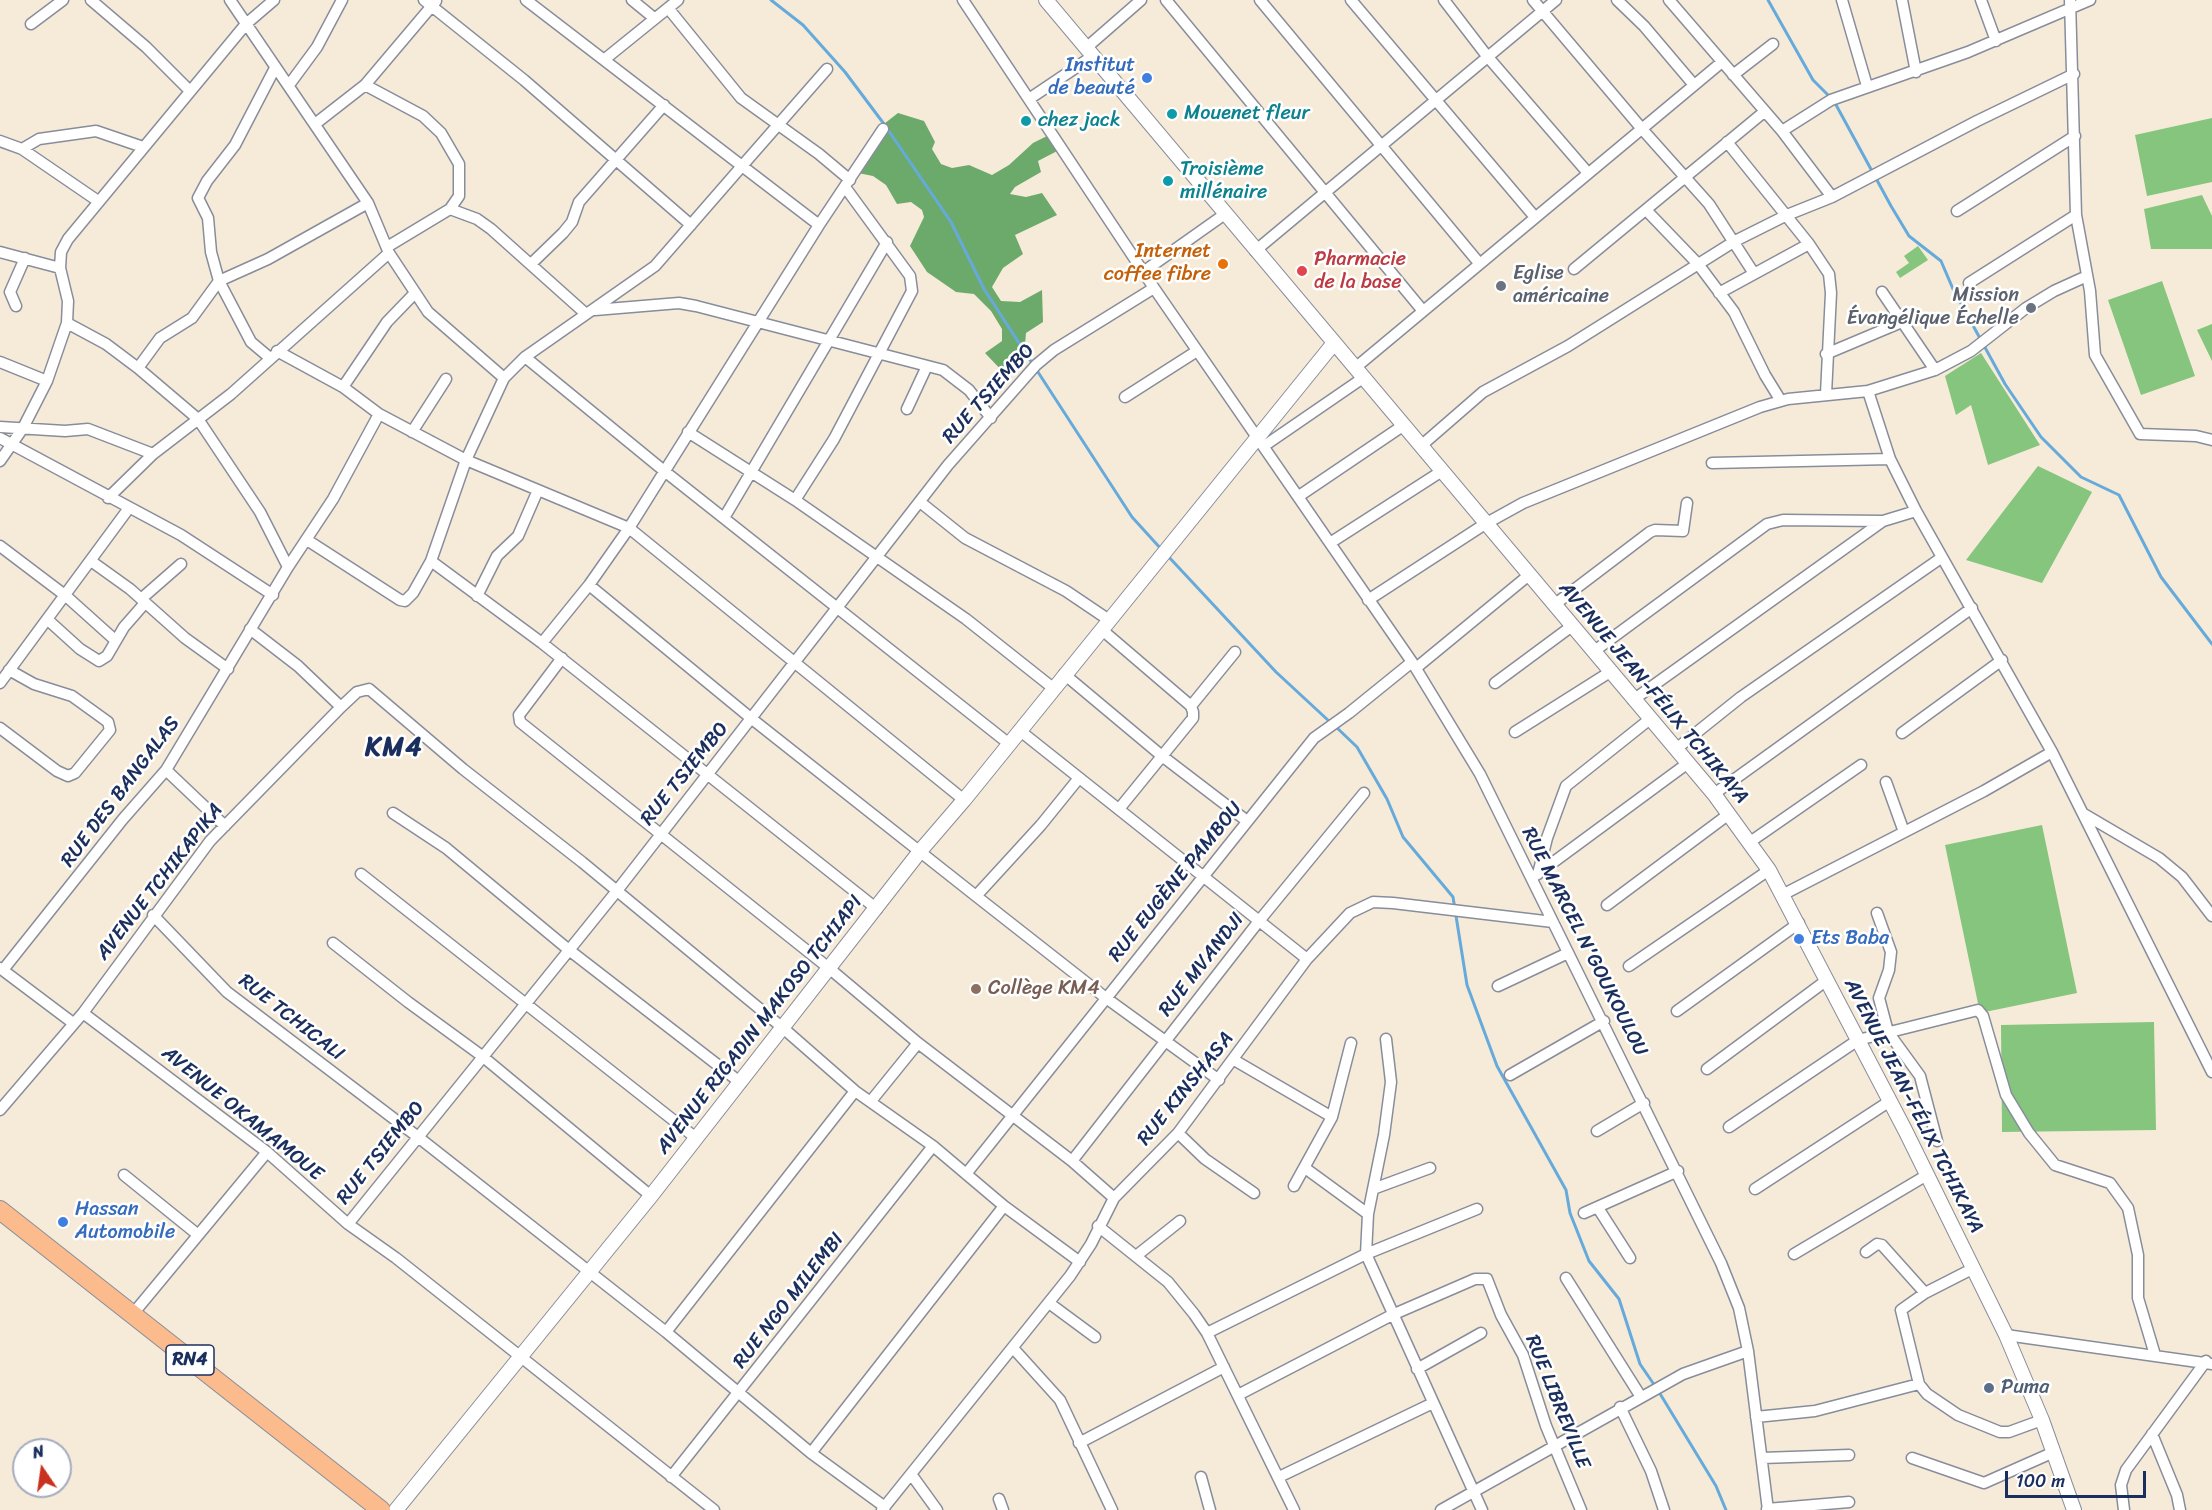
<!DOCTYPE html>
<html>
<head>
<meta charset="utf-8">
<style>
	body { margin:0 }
	#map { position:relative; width:2212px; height:1510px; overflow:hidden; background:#f6ebd8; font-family:Sriracha,sans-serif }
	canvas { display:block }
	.north { position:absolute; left:12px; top:1438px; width:60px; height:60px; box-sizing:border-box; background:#fff; border:2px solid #a4acbf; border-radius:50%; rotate:347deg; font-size:16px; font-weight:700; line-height:24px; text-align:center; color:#1b2f5e }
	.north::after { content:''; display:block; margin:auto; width:21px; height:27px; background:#c8321e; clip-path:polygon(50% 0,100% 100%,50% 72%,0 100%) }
	.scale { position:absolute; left:2005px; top:1471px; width:141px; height:27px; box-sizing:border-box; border:3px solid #1b2f5e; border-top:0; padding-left:8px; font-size:18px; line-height:21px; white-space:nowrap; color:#1b2f5e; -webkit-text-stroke:4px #fff; paint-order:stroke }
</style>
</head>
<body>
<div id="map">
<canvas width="2212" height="1510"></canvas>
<div class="north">N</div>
<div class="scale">100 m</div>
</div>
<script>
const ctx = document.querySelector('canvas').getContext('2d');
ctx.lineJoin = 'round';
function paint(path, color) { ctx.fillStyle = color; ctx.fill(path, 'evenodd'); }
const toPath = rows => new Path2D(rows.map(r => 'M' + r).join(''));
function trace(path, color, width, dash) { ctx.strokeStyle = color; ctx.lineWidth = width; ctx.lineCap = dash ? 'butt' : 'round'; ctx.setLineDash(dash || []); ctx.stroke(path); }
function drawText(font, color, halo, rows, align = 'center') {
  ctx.font = font + ' Sriracha,sans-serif'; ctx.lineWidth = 5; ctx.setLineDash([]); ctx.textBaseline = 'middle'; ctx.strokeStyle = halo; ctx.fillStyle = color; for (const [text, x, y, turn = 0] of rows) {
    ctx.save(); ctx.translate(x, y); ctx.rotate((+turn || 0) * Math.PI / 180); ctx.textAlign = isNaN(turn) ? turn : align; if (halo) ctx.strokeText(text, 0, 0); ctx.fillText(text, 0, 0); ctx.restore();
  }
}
paint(toPath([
	[2212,118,2212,182,2147,196,2135,135],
	[2202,195,2212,216,2212,249,2151,249,2144,209],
	[1918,246,1928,260,1900,278,1896,272,1909,263,1904,256],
	[2162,281,2195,376,2141,395,2108,300],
	[2212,324,2212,361,2197,330],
	[1981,353,2040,445,1988,465,1971,405,1956,415,1945,376],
	[2038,466,2092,492,2042,583,1966,560],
	[2042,825,2077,993,1980,1013,1945,845],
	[2154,1022,2156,1130,2002,1132,2001,1025]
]), '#85c57d');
paint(toPath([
	[898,113,924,121,935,142,932,149,941,164,952,168,969,165,992,175,1009,165,1033,143,1051,134,1061,149,1038,161,1041,172,1015,187,1010,194,1026,197,1042,193,1057,215,1015,235,1023,254,1003,268,992,287,1001,301,1020,302,1042,290,1043,322,1026,333,1023,368,1006,375,985,353,1002,341,1002,329,991,311,974,294,956,292,927,272,910,246,924,217,922,210,911,202,897,204,886,185,873,176,853,172,880,127]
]), '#6caa6c');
trace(toPath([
	[771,0,803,25,845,72,884,124,951,222,984,289,1032,363],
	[1768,0,1813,80,1831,98],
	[1835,103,1891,206,1909,236,1941,261,1953,289,2005,384,2041,437,2081,477,2119,495,2161,577,2212,644],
	[1036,369,1132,517,1162,550],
	[1167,555,1276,672,1330,722],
	[1335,726,1357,747,1387,799,1403,837,1453,897,1467,985,1497,1066,1566,1190,1570,1213,1589,1261,1619,1299,1640,1364,1655,1386],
	[1659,1392,1716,1486,1726,1510]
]), '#66aadb', 3);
const minor = toPath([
	[91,0,146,47,190,91],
	[230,0,368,203,389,253,428,312,504,378],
	[424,0,524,80,691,225],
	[526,0,742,166,827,69],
	[632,0,654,18],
	[963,0,1154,288,1412,662,1480,774,1721,1263,1739,1308,1748,1351,1768,1510],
	[1166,0,1423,311],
	[1260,0,1479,263],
	[1351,0,1534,216],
	[1444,0,1487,56,1588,173],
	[1533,0,1642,129,1709,204,1753,272],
	[1617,0,1644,26,1694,85],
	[1669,0,1782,131,1832,197],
	[1842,0,1867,86],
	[1902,0,1916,72],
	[1981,0,1996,41],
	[2070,0,2076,215,2090,291,2095,355,2140,434,2196,436,2212,440],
	[668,8,741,98,819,154,850,180],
	[31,24,63,0],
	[1086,48,1141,0],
	[605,59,678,0],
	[1733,75,1773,44],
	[289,85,317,47,342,0],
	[365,85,423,116,441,133,459,164,459,196,450,209,387,247],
	[1029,99,1093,56],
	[315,124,365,85,436,1],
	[1782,131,1831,100,1968,52,2090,0],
	[0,141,22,149,98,201],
	[1727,142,1809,244,1829,274,1831,293,1826,394],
	[22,149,39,139,96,131,143,147],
	[450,209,477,219,491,229,586,314],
	[1647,211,1698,264,1734,312,1765,375,1781,401],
	[1957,211,2075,136],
	[1255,251,1556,0],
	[0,252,60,268],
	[531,264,563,233,572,222,579,202,664,105],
	[1574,269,1764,112],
	[1143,272,1225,214],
	[1969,283,2076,215],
	[1882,292,1935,370],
	[1719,293,1809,244],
	[16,306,10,292,25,258],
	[595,310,679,303,696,306,943,370,969,390,991,418],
	[67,323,106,344,138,368,198,419,260,512,288,567],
	[277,351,343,387,379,414,466,460,629,528,964,800],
	[1826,354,1902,322],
	[525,357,663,470,1008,743],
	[270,358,251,342,219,281,211,252,208,218,198,198,207,181,235,145,275,68],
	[0,362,47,381],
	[138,368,160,338,192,318,219,281,268,259,368,203],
	[1355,368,1722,62],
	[343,387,387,322,415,293],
	[1125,397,1197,351],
	[907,409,927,366],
	[0,427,65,431,88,429,153,454],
	[412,432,446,379],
	[688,432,795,500,966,619,1053,688],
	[0,438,181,535,273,595],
	[1422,445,1483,392,1568,346,1735,241,1787,215,1832,197,1977,121,2074,74],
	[1264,446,1363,378],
	[0,461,23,428,47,381,67,323,68,301,60,268,61,252,68,239,246,24,274,0],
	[1712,463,1890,459],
	[1299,496,1404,425],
	[108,498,153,454,231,394,389,253],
	[795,500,834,439,912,291,910,276,845,187],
	[920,502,965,538,1066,591,1109,620],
	[724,518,887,242],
	[307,540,400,600,405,601,413,593,431,561,466,460,504,378,525,357,655,266,742,166,819,225],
	[1330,543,1442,471],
	[0,546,66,596,115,640],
	[91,561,130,589,185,638,228,669],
	[431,561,542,643,877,909],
	[589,585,752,719,976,896,1106,998,1219,1080],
	[477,596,497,556,518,536,538,490],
	[141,599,181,564],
	[1368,600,1485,524,1523,503,1760,407,1788,399,1868,391,1935,370,1971,351,2026,308,2054,291,2087,276],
	[1554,605,1650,532,1655,530,1683,531,1687,503],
	[48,620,80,649,99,661,107,656,124,627,145,603],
	[250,629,298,666,341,707],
	[1101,629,1191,706,1193,712,1193,718,1119,809],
	[542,643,589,585,629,528,819,225,883,129],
	[1593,652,1767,524,1783,520,1882,521],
	[562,658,519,715,520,722,830,969,918,1043,1072,1161,1114,1198],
	[1416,668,1529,575],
	[1064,674,1162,756,1247,821],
	[0,683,129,508],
	[1495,683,1572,626],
	[1633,700,1883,521,1916,511],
	[1191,706,1235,652],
	[0,728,57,771,68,776,75,773,110,730,108,722,72,696,34,684,9,670],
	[1019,730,1307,959],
	[1515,732,1610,672],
	[1902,733,2002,660],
	[1676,749,1741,697,1941,558],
	[2052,752,2212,1072],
	[166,770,225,826],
	[1886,782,1904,832],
	[1714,794,1972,608],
	[393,813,446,848,569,950,741,1083],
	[2084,814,2159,858,2182,877,2212,916],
	[1750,842,1861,765],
	[361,874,696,1138],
	[1538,874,1547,838,1566,786,1650,719],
	[1536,875,1688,763],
	[1784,894,1984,791,2052,752,1916,511,1890,459,1868,391],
	[976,896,1041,825,1079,778],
	[1607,905,1729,814],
	[1877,913,1891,952,1889,970,1879,998,1888,1032,1920,1076,1937,1141],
	[153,915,227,992,418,1137,666,1332,811,1453,885,1507],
	[333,943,408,1002,482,1056,651,1196],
	[1629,966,1769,870],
	[0,968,73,1023],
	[3,970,123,819,166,770,288,567,333,499,379,414],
	[1498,986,1568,953],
	[1677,1011,1799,923],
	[83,1013,267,1152,348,1224,396,1258,714,1510],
	[1386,1039,1391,1082,1384,1135,1368,1214,1366,1254,1482,1510],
	[1234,1060,1332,1117],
	[1707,1069,1827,980],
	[1510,1075,1604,1021],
	[871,1101,918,1043],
	[0,1110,83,1013,210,841,341,707,357,692,369,689,463,769,582,862,783,1028,855,1091,933,1146,1004,1206,1080,1262],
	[1729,1127,1858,1040,1978,1010,1983,1016,2006,1095,2029,1133,2055,1165,2110,1183,2128,1208,2138,1255,2138,1298,2155,1355],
	[1597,1131,1644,1103],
	[1178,1133,1205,1159,1254,1193],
	[1072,1161,1259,921,1364,793],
	[1305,1168,1368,1214],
	[966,1174,1314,738,1349,713,1412,662],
	[124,1175,197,1234],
	[1294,1186,1332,1117,1351,1043],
	[1373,1189,1430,1168],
	[1755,1189,1890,1101],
	[1598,1208,1630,1258],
	[1584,1213,1678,1171],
	[348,1224,616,892,948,465,1036,365,1054,350,1154,288],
	[1098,1226,1168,1282,1194,1314,1207,1333,1294,1510],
	[1866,1252,1877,1244,1882,1245,1925,1293],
	[1794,1254,1927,1175],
	[1136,1256,1180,1221],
	[1974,1268,1925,1293,1901,1310,1919,1384,1927,1394,1958,1415,2000,1432,2009,1432,2042,1420],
	[1566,1278,1641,1397],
	[1049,1303,1095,1337],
	[132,1315,267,1152],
	[666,1332,855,1091],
	[1207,1333,1366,1254,1477,1209],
	[2006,1335,2212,1364],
	[1013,1348,1060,1400,1112,1510],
	[1417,1369,1481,1333],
	[1238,1395,1392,1315,1475,1279,1487,1279,1501,1315,1523,1355,1546,1426,1581,1510],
	[1620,1407,1651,1471,1664,1510],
	[1756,1417,1815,1411,1919,1384],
	[2152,1434,2177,1495,2180,1510],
	[1079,1443,1224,1367],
	[811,1453,1004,1206],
	[1762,1458,1849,1455],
	[1912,1458,1984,1483,2054,1452],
	[911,1474,937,1510],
	[671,1477,933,1146],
	[1201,1477,1210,1510],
	[1279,1477,1433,1403],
	[999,1499,1003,1510],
	[1767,1509,1849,1502],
	[882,1510,1070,1276,1091,1244,1114,1198,1178,1133,1307,959,1350,913,1373,902,1393,903,1553,922],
	[1441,1510,1683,1374,1748,1351],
	[2124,1510,2121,1485,2126,1470,2206,1361]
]);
const tertiary = toPath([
	[1046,0,1714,794,1769,870,1905,1130,2006,1335,2042,1420,2074,1510],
	[396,1510,651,1196,921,850,964,800,1334,343]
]);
const trunk = toPath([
	[0,1210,381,1510]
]);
trace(minor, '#888d9b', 13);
trace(tertiary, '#888d9b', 16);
trace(trunk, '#888d9b', 20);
trace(minor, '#fff', 10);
trace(tertiary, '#fff', 14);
trace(trunk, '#fbbb8d', 18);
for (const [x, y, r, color] of [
	[1147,78,6,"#3f7fe0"],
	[1172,114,6,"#0f9aa8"],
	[1026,121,6,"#0f9aa8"],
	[1168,181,6,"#0f9aa8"],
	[1223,264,6,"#e8710a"],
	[1302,271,6,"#e0444e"],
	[1501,286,6,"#6b7280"],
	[2031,308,6,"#6b7280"],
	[1799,939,6,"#3f7fe0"],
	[976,989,6,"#8d6e63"],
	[63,1222,6,"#3f7fe0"],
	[1989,1388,6,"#5c6f8a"]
]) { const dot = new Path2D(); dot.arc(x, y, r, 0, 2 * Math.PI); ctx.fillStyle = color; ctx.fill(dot); trace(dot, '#fff', 2); }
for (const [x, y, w] of [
	[190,1360,48]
]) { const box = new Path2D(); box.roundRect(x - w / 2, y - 15, w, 30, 4.5); ctx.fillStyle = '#fff'; ctx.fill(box); trace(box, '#1b2f5e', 1.5); }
drawText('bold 18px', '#1b2f5e', null, [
	["RN4",190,1360]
]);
drawText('20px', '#366cbe', '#fff', [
	["Institut",1135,66,"right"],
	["de beauté",1135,89,"right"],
	["Ets Baba",1811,939],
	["Hassan",75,1210],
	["Automobile",75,1233]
], 'left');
drawText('20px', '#0d838f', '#fff', [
	["Mouenet fleur",1184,114],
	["chez jack",1038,121],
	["Troisième",1180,170],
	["millénaire",1180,193]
], 'left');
drawText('20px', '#c56008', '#fff', [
	["Internet",1211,252],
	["coffee fibre",1211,275]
], 'right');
drawText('20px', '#be3a42', '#fff', [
	["Pharmacie",1314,260],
	["de la base",1314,283]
], 'left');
drawText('20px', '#5b616d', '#fff', [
	["Eglise",1513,274],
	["américaine",1513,297],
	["Mission",2019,296,"right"],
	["Évangélique Échelle",2019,319,"right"]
], 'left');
drawText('20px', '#1b2f5e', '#fff', [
	["RUE TSIEMBO",989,394,-48],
	["AVENUE JEAN-FÉLIX TCHIKAYA",1653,693,50],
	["RUE TSIEMBO",685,774,-51],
	["RUE DES BANGALAS",121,792,-53],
	["AVENUE TCHIKAPIKA",160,882,-52],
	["RUE EUGÈNE PAMBOU",1176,882,-51],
	["RUE MARCEL N'GOUKOULOU",1584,942,63],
	["RUE MVANDJI",1202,965,-52],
	["RUE TCHICALI",291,1018,38],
	["AVENUE RIGADIN MAKOSO TCHIAPI",760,1025,-52],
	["RUE KINSHASA",1186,1089,-51],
	["AVENUE JEAN-FÉLIX TCHIKAYA",1913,1106,63],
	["AVENUE OKAMAMOUE",242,1114,39],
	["RUE TSIEMBO",381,1153,-51],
	["RUE NGO MILEMBI",789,1301,-52],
	["RUE LIBREVILLE",1557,1402,68]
]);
drawText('20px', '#785e54', '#fff', [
	["Collège KM4",988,989]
], 'left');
drawText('20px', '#4e5e75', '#fff', [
	["Puma",2001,1388]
], 'left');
ctx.letterSpacing = '1.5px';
drawText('bold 26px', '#1b2f5e', '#fff', [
	["KM4",394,748]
]);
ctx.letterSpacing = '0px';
</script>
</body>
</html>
